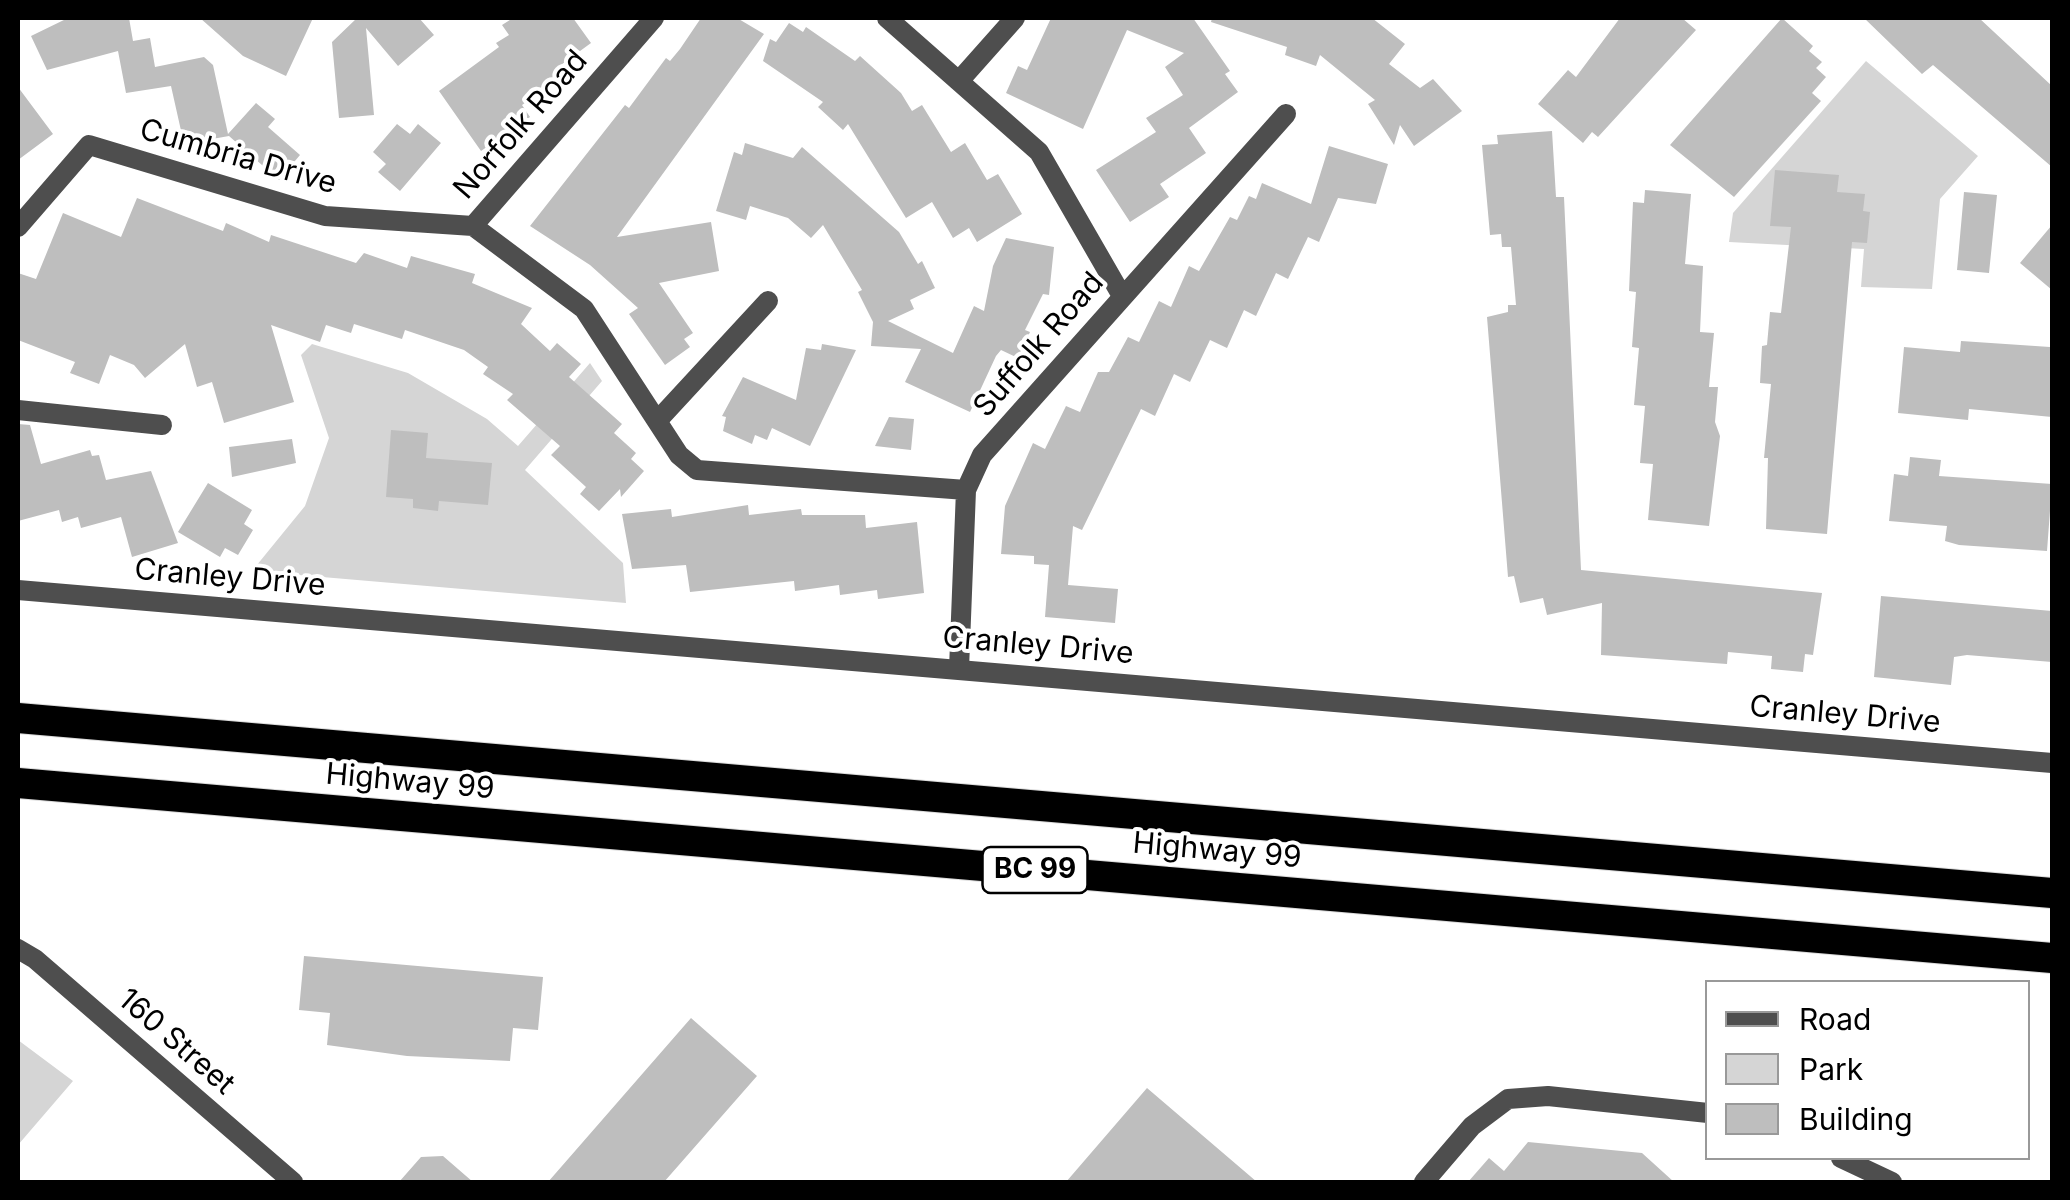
<!DOCTYPE html>
<html>
<head>
<meta charset="utf-8">
<style>
	body { margin:0 }
	#map { position:relative; width:2070px; height:1200px; overflow:hidden; background:#fff; font-family:Inter,sans-serif }
	canvas { display:block }
	.frame { position:absolute; inset:0; border:20px solid #000; pointer-events:none }
	.legend { position:absolute; left:1705px; top:980px; width:325px; height:180px; box-sizing:border-box; background:#fff; border:2px solid #999; margin:0; padding:12px 18px; list-style:none; font-size:30px; color:#000 }
	.legend li { display:flex; align-items:center; gap:20px; height:50px }
	.legend b { width:50px; border:2px solid #999 }
</style>
</head>
<body>
<div id="map">
<canvas width="2070" height="1200"></canvas>
<div class="frame"></div>
<ul class="legend">
<li><b style="height:12px;background:#4e4e4e"></b>Road</li>
<li><b style="height:28px;background:#d5d5d5"></b>Park</li>
<li><b style="height:28px;background:#bebebe"></b>Building</li>
</ul>
</div>
<script>
const ctx = document.querySelector('canvas').getContext('2d');
ctx.lineJoin = 'round';
function paint(path, color) { ctx.fillStyle = color; ctx.fill(path, 'evenodd'); }
const toPath = rows => new Path2D(rows.map(r => 'M' + r).join(''));
function trace(path, color, width, dash) { ctx.strokeStyle = color; ctx.lineWidth = width; ctx.lineCap = dash ? 'butt' : 'round'; ctx.setLineDash(dash || []); ctx.stroke(path); }
function drawText(font, color, halo, rows, align = 'center') {
  ctx.font = font + ' Inter,sans-serif'; ctx.lineWidth = 8; ctx.setLineDash([]); ctx.textBaseline = 'middle'; ctx.strokeStyle = halo; ctx.fillStyle = color; for (const [text, x, y, turn = 0] of rows) {
    ctx.save(); ctx.translate(x, y); ctx.rotate((+turn || 0) * Math.PI / 180); ctx.textAlign = isNaN(turn) ? turn : align; if (halo) ctx.strokeText(text, 0, 0); ctx.fillText(text, 0, 0); ctx.restore();
  }
}
paint(toPath([
	[1866,61,1978,156,1940,199,1932,289,1861,287,1864,249,1729,242,1733,213],
	[312,344,408,373,487,419,518,446,590,363,602,381,525,470,623,563,626,603,252,571,305,506,329,438,301,355],
	[18,1040,73,1081,18,1145]
]), '#d5d5d5');
paint(toPath([
	[68,18,129,18,133,41,150,38,155,67,204,57,213,65,228,134,256,103,275,119,268,127,300,155,279,180,229,136,184,144,171,86,126,93,118,51,47,70,31,36],
	[200,18,313,18,286,76,243,56],
	[357,18,419,18,434,35,398,66,366,28,374,115,339,118,332,42],
	[513,18,573,18,591,43,554,70,560,78,522,105,530,117,481,151,439,91,499,47,496,43,509,35,502,25],
	[701,18,737,18,764,34,617,237,711,222,719,271,659,283,693,333,684,339,690,347,665,365,629,314,638,308,590,265,530,226,625,105,629,108,666,58,670,61,680,49],
	[1051,18,1193,18,1230,71,1225,74,1238,92,1189,128,1206,153,1160,184,1169,197,1130,222,1096,170,1156,132,1146,118,1183,95,1165,67,1184,53,1127,30,1083,129,1006,93,1018,66,1027,70],
	[1212,18,1372,18,1405,44,1389,64,1420,88,1433,79,1462,111,1414,146,1400,125,1394,145,1368,104,1375,100,1320,55,1316,66,1285,55,1287,47,1211,22],
	[1620,18,1682,18,1696,30,1598,137,1592,132,1583,143,1538,104,1568,70,1576,77],
	[1782,18,1813,46,1809,51,1822,62,1816,68,1826,77,1812,93,1821,101,1734,197,1670,145],
	[1864,18,1979,18,2052,86,2052,167,1933,65,1922,74],
	[789,23,803,32,806,27,855,61,860,56,901,93,912,111,922,105,951,152,965,143,987,180,998,174,1022,214,977,242,969,228,953,238,932,202,906,218,848,124,843,130,818,107,823,102,763,61,770,39,776,42],
	[18,87,53,134,18,160],
	[397,124,410,134,418,124,441,143,400,191,378,172,386,164,373,152],
	[1552,131,1556,197,1564,197,1581,570,1822,593,1813,655,1805,654,1803,672,1771,669,1772,656,1728,652,1727,664,1601,655,1602,603,1547,615,1543,598,1520,603,1514,576,1508,577,1487,317,1508,312,1508,305,1516,305,1511,247,1502,247,1501,234,1490,235,1482,145,1498,144,1497,135],
	[745,143,793,158,802,147,899,232,918,264,922,261,935,288,910,300,914,309,888,321,953,353,974,306,984,311,993,266,1006,238,1054,247,1049,295,1043,294,1025,330,1030,332,1018,358,1001,350,996,356,970,412,905,382,921,349,871,346,873,322,858,292,862,290,823,225,811,238,788,218,750,206,746,220,716,211,734,152,742,155],
	[1329,146,1388,164,1376,204,1338,198,1319,242,1308,237,1288,279,1276,273,1256,316,1244,310,1227,348,1210,340,1190,382,1174,374,1155,416,1141,409,1082,530,1073,526,1068,585,1118,589,1115,623,1045,617,1049,565,1034,564,1034,556,1001,554,1005,506,1033,443,1045,449,1066,406,1080,412,1098,372,1109,372,1128,337,1139,342,1159,301,1171,307,1189,266,1199,271,1230,217,1237,220,1249,196,1256,199,1262,183,1311,204],
	[1775,170,1839,175,1837,192,1865,194,1863,211,1870,212,1867,243,1852,242,1827,534,1766,529,1768,458,1764,458,1771,384,1760,383,1762,346,1767,345,1770,312,1781,313,1791,227,1770,226],
	[1645,190,1691,194,1685,264,1703,266,1700,332,1714,333,1709,387,1718,387,1715,422,1720,436,1709,526,1648,520,1653,464,1640,463,1645,406,1634,405,1639,348,1632,347,1636,292,1629,291,1633,202,1644,203],
	[1964,192,1997,195,1989,273,1957,270],
	[137,198,223,231,226,223,269,242,271,235,356,263,364,253,407,268,411,256,475,274,472,283,532,308,521,324,550,351,557,343,581,364,569,377,622,424,614,433,636,453,631,459,644,471,621,497,620,489,599,511,580,494,586,487,551,455,560,446,507,400,513,394,483,374,488,367,464,350,405,330,402,339,354,324,351,333,326,325,320,342,271,325,294,402,224,423,212,382,197,387,185,344,145,378,134,365,110,355,99,384,70,373,75,362,18,340,18,273,36,279,63,213,121,237],
	[2052,225,2052,290,2020,263],
	[1961,341,2050,347,2052,417,1969,409,1968,420,1898,413,1904,347,1960,352],
	[822,344,856,350,810,446,772,428,767,440,755,435,752,444,723,431,726,417,722,416,743,377,796,400,806,348,821,350],
	[889,417,914,419,911,450,875,446],
	[18,424,30,425,41,464,90,450,92,456,99,455,106,480,151,471,178,543,132,557,121,517,81,528,78,517,62,522,59,510,18,521],
	[391,430,428,433,426,458,492,463,488,505,439,501,438,511,413,508,413,499,386,497],
	[292,439,296,463,232,477,229,447],
	[1910,457,1941,460,1939,476,2052,484,2047,551,1959,545,1945,541,1947,526,1889,521,1894,474,1908,476],
	[208,483,252,510,244,524,253,530,238,555,225,548,220,557,178,532],
	[748,505,749,515,801,509,802,515,865,515,866,528,917,522,924,593,878,599,877,590,840,595,839,585,795,591,794,581,690,592,686,565,632,569,622,514,671,509,672,517],
	[1881,596,2052,611,2052,662,1967,655,1954,657,1951,685,1874,677],
	[304,956,543,977,538,1030,513,1028,510,1061,407,1056,327,1045,330,1013,299,1010],
	[691,1018,757,1076,664,1182,548,1182],
	[1147,1088,1257,1182,1066,1182],
	[1528,1142,1642,1153,1674,1182,1468,1182,1489,1158,1504,1171],
	[443,1156,473,1182,399,1182,421,1157]
]), '#bebebe');
const motorway = toPath([
	[18,718,2052,893],
	[18,783,2052,958]
]);
trace(motorway, '#dbdbdb', 32);
trace(toPath([
	[887,18,1039,152,1122,296],
	[959,81,1015,18],
	[473,226,654,18],
	[18,227,89,145,325,216,473,226,584,309,679,455,697,470,966,490],
	[18,410,162,425],
	[659,419,768,301],
	[959,669,966,490,982,455,1286,114],
	[1841,1158,1892,1182],
	[1424,1182,1472,1126,1508,1099,1548,1096,1708,1113]
]), '#4e4e4e', 20);
trace(toPath([
	[18,590,2052,763],
	[18,949,35,959,293,1182]
]), '#4e4e4e', 20);
trace(motorway, '#000', 30);
for (const [x, y, w] of [
	[1035,870,105]
]) { const box = new Path2D(); box.roundRect(x - w / 2, y - 23, w, 46, 8); ctx.fillStyle = '#fff'; ctx.fill(box); trace(box, '#000', 2.5); }
drawText('bold 28px', '#000', null, [
	["BC 99",1035,870]
]);
drawText('30px', '#000', '#fff', [
	["Norfolk Road",521,125,-49],
	["Cumbria Drive",238,157,16],
	["Suffolk Road",1039,345,-49],
	["Cranley Drive",230,578,5],
	["Cranley Drive",1038,646,5],
	["Cranley Drive",1845,715,5],
	["Highway 99",410,782,5],
	["Highway 99",1217,851,5],
	["160 Street",176,1042,41]
]);
</script>
</body>
</html>
